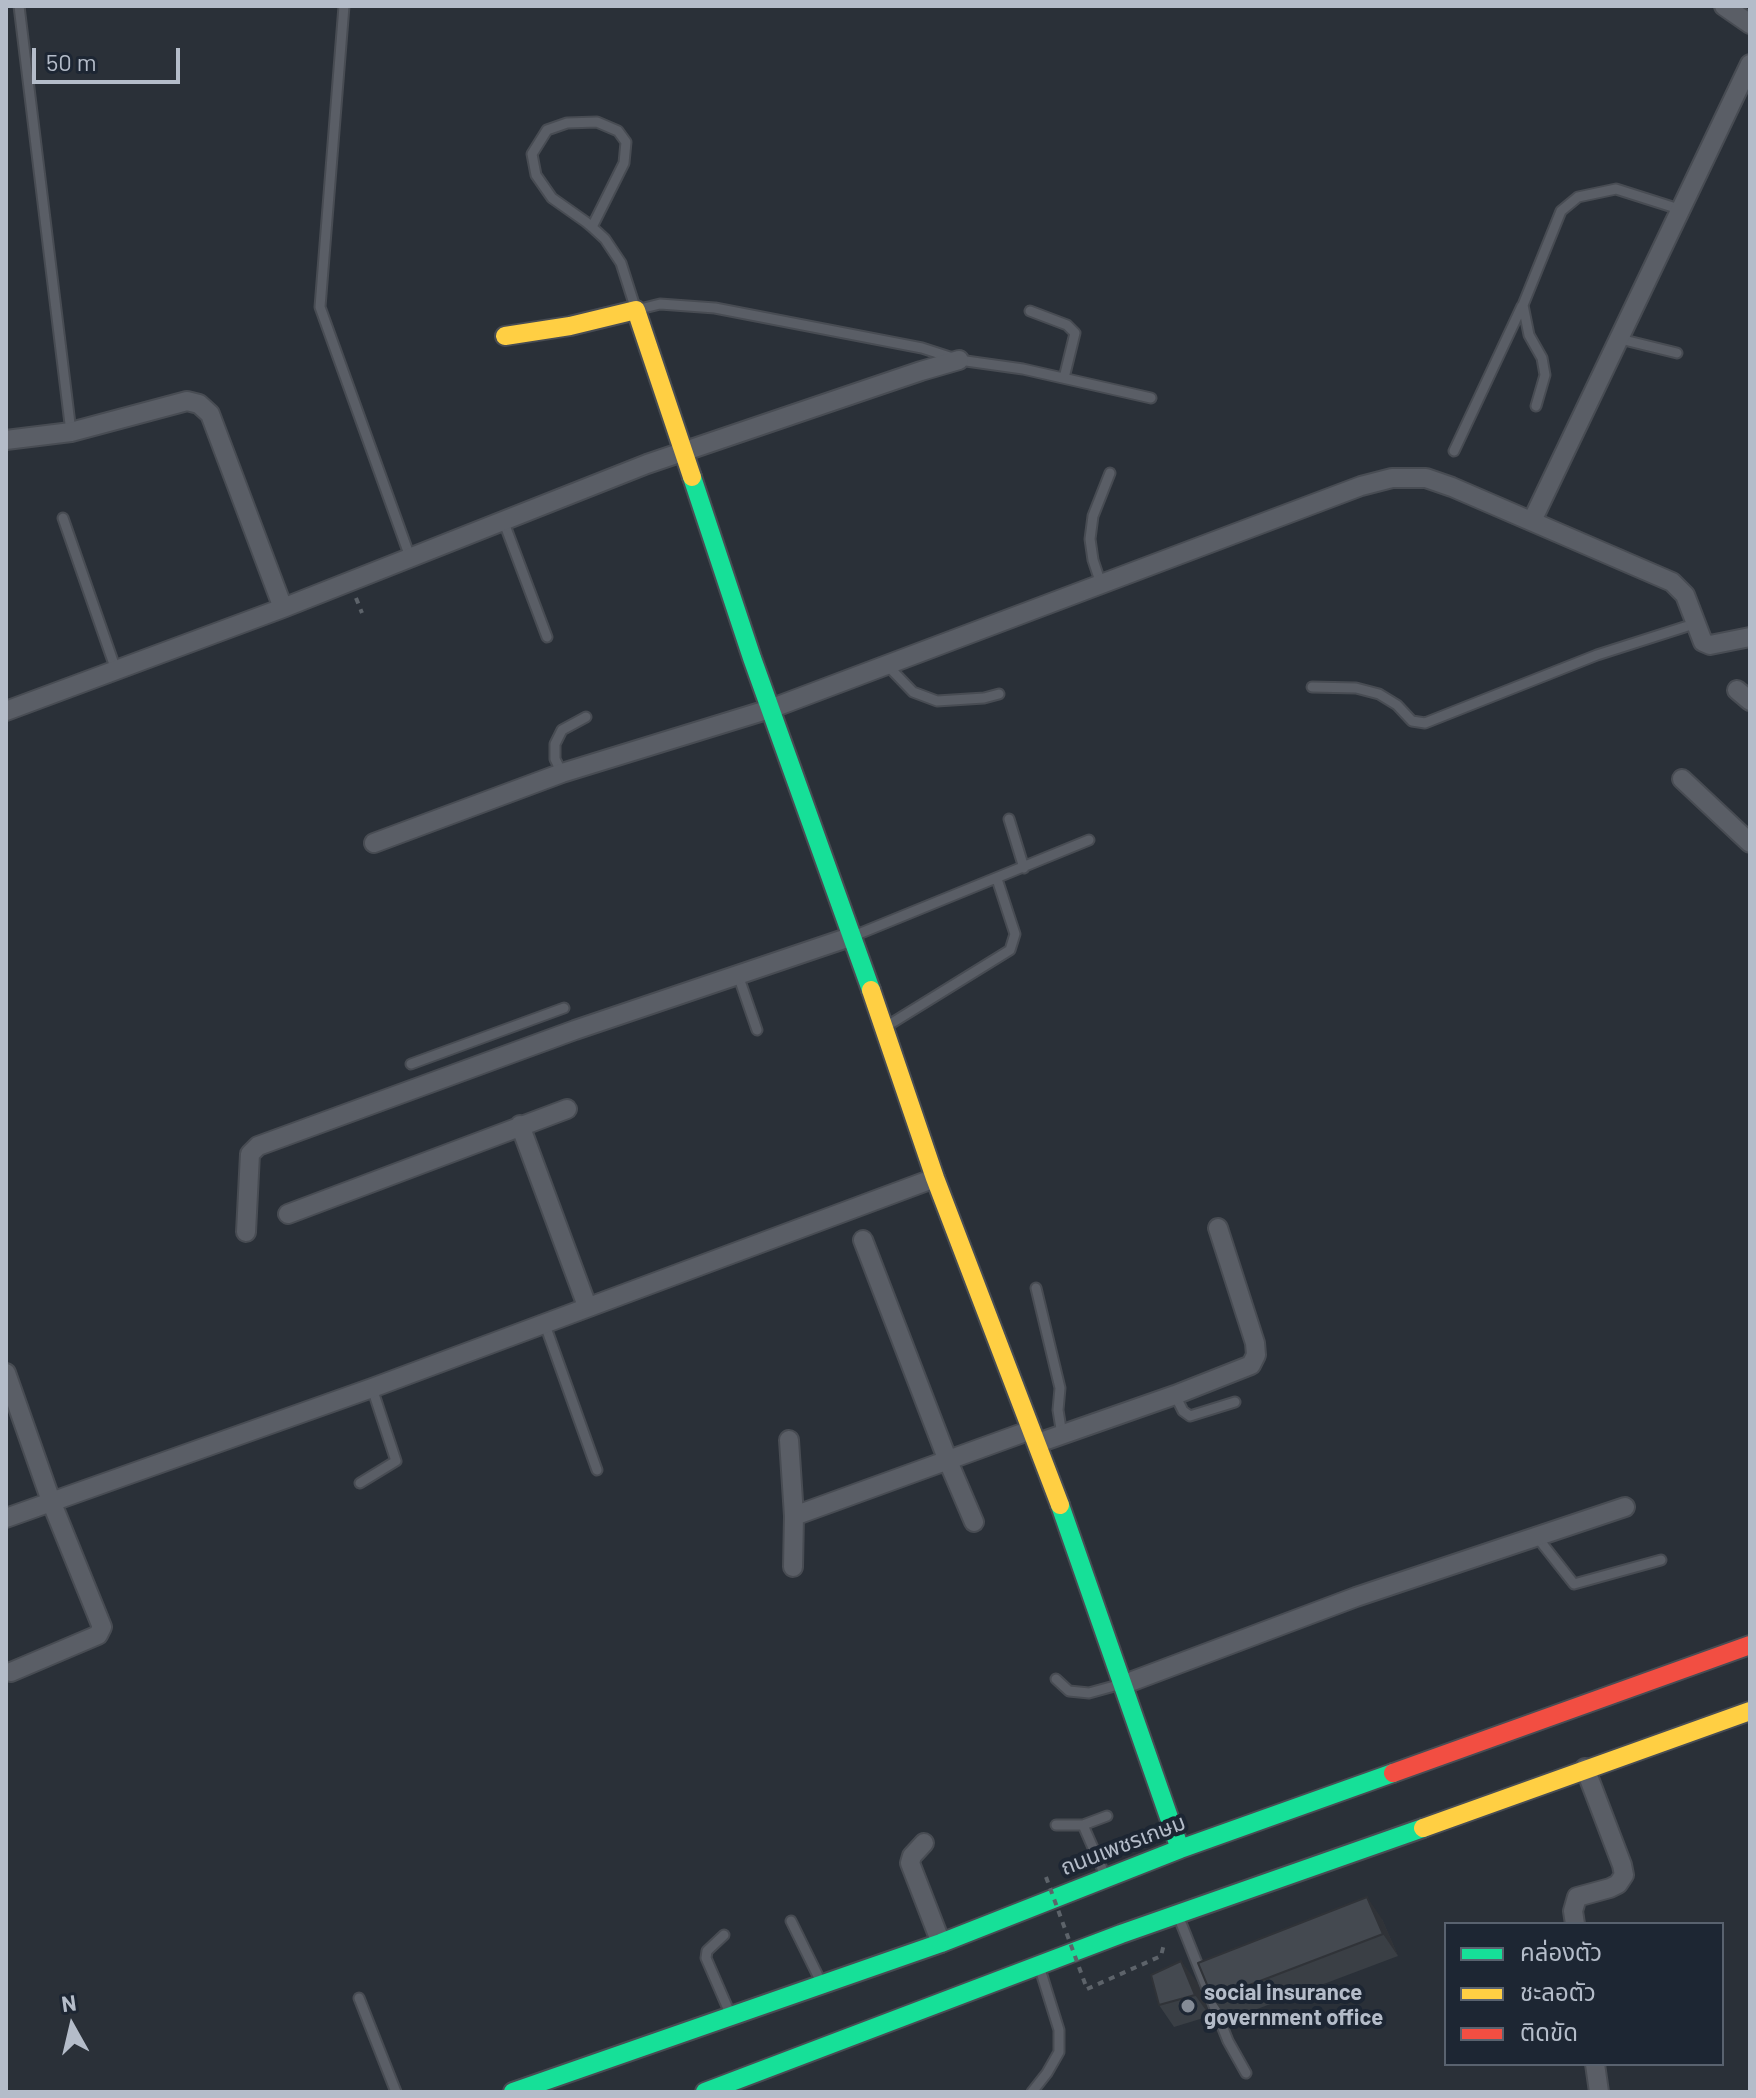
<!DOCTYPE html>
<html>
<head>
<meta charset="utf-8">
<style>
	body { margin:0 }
	#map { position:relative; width:1756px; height:2098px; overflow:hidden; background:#2a3038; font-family:Barlow,"Noto Sans Thai",sans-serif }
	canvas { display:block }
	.frame { position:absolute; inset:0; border:8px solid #b4bcc9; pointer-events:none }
	.legend { position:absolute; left:1444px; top:1922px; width:280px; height:144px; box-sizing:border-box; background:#1d2633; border:2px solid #59626f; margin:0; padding:10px 14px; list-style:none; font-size:24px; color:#b4bcc9 }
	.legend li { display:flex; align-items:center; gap:16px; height:40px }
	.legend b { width:40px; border:2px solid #59626f }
	.north { position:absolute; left:32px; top:1986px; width:80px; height:80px; -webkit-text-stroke:6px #1d2633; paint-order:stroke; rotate:352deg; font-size:22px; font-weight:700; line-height:32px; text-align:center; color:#b4bcc9 }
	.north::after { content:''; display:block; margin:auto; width:28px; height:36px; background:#b4bcc9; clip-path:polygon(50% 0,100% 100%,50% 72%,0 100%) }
	.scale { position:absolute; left:32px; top:48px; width:148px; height:36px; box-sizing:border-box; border:4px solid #b4bcc9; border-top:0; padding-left:10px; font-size:24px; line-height:28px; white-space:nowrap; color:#b4bcc9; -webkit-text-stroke:6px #1d2633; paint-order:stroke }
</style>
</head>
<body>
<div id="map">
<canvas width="1756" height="2098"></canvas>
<div class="frame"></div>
<ul class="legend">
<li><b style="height:10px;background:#16e098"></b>คล่องตัว</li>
<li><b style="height:10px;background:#ffcf43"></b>ชะลอตัว</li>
<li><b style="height:10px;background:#f24e42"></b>ติดขัด</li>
</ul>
<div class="north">N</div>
<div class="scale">50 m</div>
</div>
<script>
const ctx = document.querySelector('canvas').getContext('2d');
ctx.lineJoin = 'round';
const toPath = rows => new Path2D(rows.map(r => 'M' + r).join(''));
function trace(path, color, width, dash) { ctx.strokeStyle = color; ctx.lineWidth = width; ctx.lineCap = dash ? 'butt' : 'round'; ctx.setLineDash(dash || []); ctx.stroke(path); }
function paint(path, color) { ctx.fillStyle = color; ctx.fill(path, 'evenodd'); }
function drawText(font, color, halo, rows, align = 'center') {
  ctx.font = font + ' Barlow,"Noto Sans Thai",sans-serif'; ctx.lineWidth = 8; ctx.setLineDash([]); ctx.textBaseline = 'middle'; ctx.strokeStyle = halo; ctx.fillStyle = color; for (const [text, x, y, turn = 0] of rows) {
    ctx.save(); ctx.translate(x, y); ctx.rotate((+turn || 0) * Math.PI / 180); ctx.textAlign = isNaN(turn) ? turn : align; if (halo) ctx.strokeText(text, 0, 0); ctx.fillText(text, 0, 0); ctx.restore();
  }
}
const lane = toPath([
	[19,6,71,432],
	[344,6,320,307,410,557],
	[592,227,624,163,626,142,618,131,597,122,567,123,547,130,532,154,536,175,552,198,586,222,592,227,605,239,621,263,636,310,660,304,715,308,922,348,959,360,1023,369,1151,398],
	[1030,311,1067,325,1075,333,1064,378],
	[1620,339,1677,353],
	[1536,406,1545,375,1542,358,1529,335,1523,305,1561,211,1578,197,1616,189,1682,210],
	[1454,451,1522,306],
	[63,518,116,670],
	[503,520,547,637],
	[1101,584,1093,560,1090,539,1093,516,1110,473],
	[887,665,913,692,937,701,984,698,999,694],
	[1312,687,1356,688,1379,694,1397,705,1412,721,1425,723,1597,655,1694,624],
	[562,773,555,759,555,744,562,730,586,717],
	[1009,819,1024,868],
	[856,935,1089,840],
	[738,975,757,1030],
	[887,1026,1010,950,1015,934,997,879],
	[411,1064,564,1008],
	[1036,1288,1060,1388,1058,1410,1062,1435],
	[544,1322,597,1470],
	[1175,1395,1183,1411,1190,1416,1235,1402],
	[360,1483,396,1461,372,1388],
	[1537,1537,1574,1584,1661,1560],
	[1056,1679,1069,1691,1089,1693,1118,1685],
	[1056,1825,1083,1825,1104,1873],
	[1083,1825,1107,1816],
	[1179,1918,1228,2041,1246,2073],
	[791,1921,820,1980],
	[724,1935,707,1951,706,1958,729,2011],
	[359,1998,396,2092],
	[1032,2092,1047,2073,1059,2052,1059,2030,1040,1969]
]);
const street = toPath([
	[1724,6,1750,24],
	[6,440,71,432,187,401,199,404,210,414,283,608],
	[1532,521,1750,64],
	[1737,690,1750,701],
	[6,711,283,608,647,464,921,371,959,360],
	[1682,779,1750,843],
	[374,843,562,773,770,709,1361,486,1392,478,1426,478,1452,487,1672,582,1685,595,1703,642,1710,645,1750,637],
	[520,1125,587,1306],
	[288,1214,567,1109],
	[246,1232,250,1154,258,1146,575,1030,853,936],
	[863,1240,948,1461,974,1522],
	[6,1373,51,1501,102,1627,98,1635,11,1672],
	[789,1440,794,1516,793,1567],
	[1038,1443,1175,1395,1251,1365,1256,1355,1255,1343,1218,1228],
	[794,1516,1031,1430],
	[6,1518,372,1388,935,1178],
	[1122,1685,1356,1597,1625,1507],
	[924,1843,912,1856,910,1863,941,1943],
	[1575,1924,1573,1911,1577,1897,1610,1888,1618,1884,1624,1875,1622,1865,1585,1768],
	[1595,2064,1599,2092]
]);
const fast = toPath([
	[692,477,752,658,871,990],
	[1060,1505,1180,1849],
	[513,2092,941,1943,1180,1849,1393,1773],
	[705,2092,1121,1934,1423,1828]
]);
const slow = toPath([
	[505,336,570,326,636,310,692,477],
	[871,990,935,1178,1060,1505],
	[1423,1828,1750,1711]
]);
const jam = toPath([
	[1393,1773,1750,1645]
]);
trace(lane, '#484c53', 13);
trace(street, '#484c53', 22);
trace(fast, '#484c53', 22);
trace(slow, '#484c53', 22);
trace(jam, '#484c53', 22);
trace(toPath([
	[356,598,362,613],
	[1087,1989,1161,1956,1164,1944]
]), '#5d636a', 4, [6, 6]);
trace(lane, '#5a5e66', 9);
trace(street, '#5a5e66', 18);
trace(fast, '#16e098', 18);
trace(slow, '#ffcf43', 18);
trace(jam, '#f24e42', 18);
trace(toPath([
	[1046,1877,1087,1989]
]), '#5d636a', 4, [6, 6]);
paint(toPath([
	[1382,1919,1398,1956,1228,2020,1213,1999],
	[1197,1982,1210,2016,1174,2027,1159,2005]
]), '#3a3f45');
paint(toPath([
	[1367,1897,1382,1919,1398,1956,1383,1934],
	[1181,1961,1197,1982,1210,2016,1195,1995]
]), '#303338');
const building = toPath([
	[1367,1897,1383,1934,1213,1999,1198,1963,1367,1897],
	[1181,1961,1195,1995,1159,2005,1151,1975,1181,1961]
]);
paint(building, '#444950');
trace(building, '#303338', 2);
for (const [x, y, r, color] of [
	[1188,2006,8,"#848b96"]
]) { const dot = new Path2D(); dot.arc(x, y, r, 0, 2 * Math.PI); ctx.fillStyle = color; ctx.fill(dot); trace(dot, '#1d2633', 3); }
drawText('22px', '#b4bcc9', '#1d2633', [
	["ถนนเพชรเกษม",1123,1845,-21]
]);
drawText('bold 22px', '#b4bcc9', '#1d2633', [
	["social insurance",1204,1993],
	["government office",1204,2018]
], 'left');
</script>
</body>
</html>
